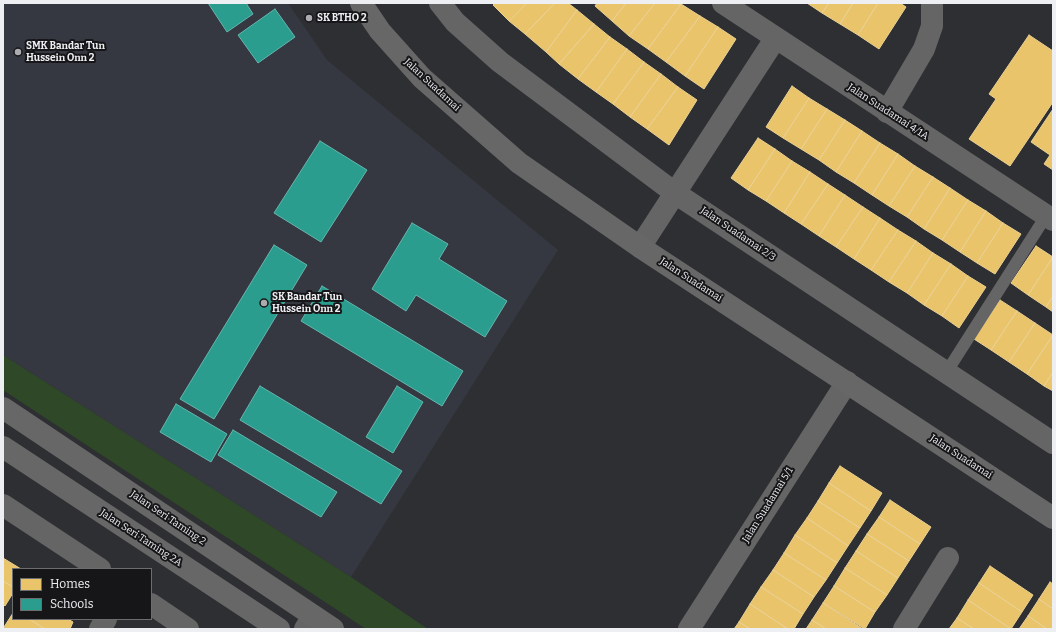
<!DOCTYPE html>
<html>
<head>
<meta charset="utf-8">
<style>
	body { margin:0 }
	#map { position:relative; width:1056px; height:632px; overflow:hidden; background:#2e2f32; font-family:Bitter,serif }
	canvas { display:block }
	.frame { position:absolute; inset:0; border:4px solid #eeeff2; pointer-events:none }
	.legend { position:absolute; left:12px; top:568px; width:140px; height:52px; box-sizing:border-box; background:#161618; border:1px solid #6c6d6f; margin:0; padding:5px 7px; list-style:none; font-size:12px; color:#eeeff2 }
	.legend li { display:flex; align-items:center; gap:8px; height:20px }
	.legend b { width:20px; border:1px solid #6c6d6f }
</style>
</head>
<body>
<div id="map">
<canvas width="1056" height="632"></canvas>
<div class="frame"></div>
<ul class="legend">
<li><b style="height:11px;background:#e9c46a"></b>Homes</li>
<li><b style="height:11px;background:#2a9d8f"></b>Schools</li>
</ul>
</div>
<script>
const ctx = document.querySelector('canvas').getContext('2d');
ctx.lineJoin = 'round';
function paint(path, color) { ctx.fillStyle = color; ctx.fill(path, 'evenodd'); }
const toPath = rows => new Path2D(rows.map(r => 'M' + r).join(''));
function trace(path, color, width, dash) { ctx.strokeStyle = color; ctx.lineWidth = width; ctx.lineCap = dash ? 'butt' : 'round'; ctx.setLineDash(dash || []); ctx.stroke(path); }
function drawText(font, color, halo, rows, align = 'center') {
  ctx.font = font + ' Bitter,serif'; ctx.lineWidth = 4; ctx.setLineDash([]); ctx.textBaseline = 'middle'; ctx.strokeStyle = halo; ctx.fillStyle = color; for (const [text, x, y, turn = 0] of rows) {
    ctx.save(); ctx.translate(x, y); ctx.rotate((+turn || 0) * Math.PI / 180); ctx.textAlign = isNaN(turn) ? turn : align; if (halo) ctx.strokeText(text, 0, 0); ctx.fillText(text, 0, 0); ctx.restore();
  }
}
paint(toPath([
	[3,3,288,3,327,60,558,250,351,577,3,355]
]), '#353841');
paint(toPath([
	[3,355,351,577,428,629,366,629,3,390]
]), '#2f4828');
const homes = toPath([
	[495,3,527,3,509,21,493,5,495,3],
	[527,3,555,3,525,34,509,21,527,3],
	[555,3,568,3,577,10,546,52,525,34,555,3],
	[597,3,626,3,612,21,595,6,597,3],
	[626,3,655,3,629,36,612,21,626,3],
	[655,3,681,4,648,49,629,36,655,3],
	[807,3,829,3,822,13,807,3],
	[829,3,853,3,840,24,822,13,829,3],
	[853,3,878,3,858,35,840,24,853,3],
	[878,3,900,3,906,7,879,49,858,35,878,3],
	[681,4,700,16,666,62,648,49,681,4],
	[577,10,594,24,559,64,546,52,577,10],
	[700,16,718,27,685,76,666,62,700,16],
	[594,24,610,37,578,79,559,64,594,24],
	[718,27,736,39,704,89,685,76,718,27],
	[1029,35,1053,51,1053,102,1010,166,969,139,996,99,989,94,1029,35],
	[610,37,627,49,596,92,578,79,610,37],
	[627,49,644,62,613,104,596,92,627,49],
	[644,62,661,74,630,117,613,104,644,62],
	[661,74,678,87,647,129,630,117,661,74],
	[792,86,809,98,783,138,766,127,792,86],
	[678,87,697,100,669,145,647,129,678,87],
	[809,98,827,109,801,149,783,138,809,98],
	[827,109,845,120,819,160,801,149,827,109],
	[1053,109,1053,170,1044,164,1050,155,1031,142,1053,109],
	[845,120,862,131,836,172,819,160,845,120],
	[862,131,880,143,854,183,836,172,862,131],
	[758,138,775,149,748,190,731,178,758,138],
	[880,143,898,154,872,195,854,183,880,143],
	[775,149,792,161,766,201,748,190,775,149],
	[898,154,915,166,889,206,872,195,898,154],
	[792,161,810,172,784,213,766,201,792,161],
	[915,166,933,177,907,217,889,206,915,166],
	[810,172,828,184,801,224,784,213,810,172],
	[933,177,950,188,924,229,907,217,933,177],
	[828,184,845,195,819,236,801,224,828,184],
	[950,188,968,200,942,240,924,229,950,188],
	[845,195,863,207,836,247,819,236,845,195],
	[968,200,986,211,960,252,942,240,968,200],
	[863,207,880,218,854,259,836,247,863,207],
	[986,211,1003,223,977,263,960,252,986,211],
	[880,218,898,230,871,270,854,259,880,218],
	[1003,223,1021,234,995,274,977,263,1003,223],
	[898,230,916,241,889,282,871,270,898,230],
	[916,241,933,253,907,293,889,282,916,241],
	[1036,246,1053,257,1028,295,1011,283,1036,246],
	[933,253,951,264,924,305,907,293,933,253],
	[1053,257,1053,296,1046,307,1028,295,1053,257],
	[951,264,968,276,942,316,924,305,951,264],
	[968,276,986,287,959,328,942,316,968,276],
	[1053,296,1053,312,1046,307,1053,296],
	[1000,300,1017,311,991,350,974,339,1000,300],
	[1017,311,1035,323,1009,362,991,350,1017,311],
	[1035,323,1053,335,1027,374,1009,362,1035,323],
	[1053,335,1053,372,1044,386,1027,374,1053,335],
	[1053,372,1053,391,1044,386,1053,372],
	[840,466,882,493,871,511,829,483,840,466],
	[829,483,871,511,860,528,818,501,829,483],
	[890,500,931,527,920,544,879,517,890,500],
	[818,501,860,528,848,546,807,518,818,501],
	[879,517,920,544,909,561,867,534,879,517],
	[807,518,848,546,837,563,795,535,807,518],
	[867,534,909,561,898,578,856,551,867,534],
	[795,535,837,563,826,580,784,553,795,535],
	[856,551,898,578,887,595,845,568,856,551],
	[784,553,826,580,814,597,773,570,784,553],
	[3,558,21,569,13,569,13,587,3,581,3,558],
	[990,566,1033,595,1022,612,979,583,990,566],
	[845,568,887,595,875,612,834,586,845,568],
	[773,570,814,597,803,614,761,587,773,570],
	[3,581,13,587,13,593,5,606,3,604,3,581],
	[1050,582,1053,584,1053,609,1039,599,1050,582],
	[979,583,1022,612,1011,629,968,600,979,583],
	[834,586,875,612,865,629,823,603,834,586],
	[761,587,803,614,794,629,788,629,750,604,761,587],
	[1039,599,1053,609,1053,629,1047,629,1028,616,1039,599],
	[968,600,1011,629,974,629,957,618,968,600],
	[823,603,863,629,826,629,812,620,823,603],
	[750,604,788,629,750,629,739,622,750,604],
	[13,613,13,619,29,619,45,629,7,629,4,627,13,613],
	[1028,616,1047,629,1019,629,1028,616],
	[957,618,974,629,949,629,957,618],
	[29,619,68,619,73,622,70,629,45,629,29,619],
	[812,620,826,629,806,629,812,620],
	[739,622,750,629,734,629,739,622]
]);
paint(homes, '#e9c46a');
trace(homes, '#ead193', 1);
const schools = toPath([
	[208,3,246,3,253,14,227,32,208,3],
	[275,9,295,37,258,63,238,35,275,9],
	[320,141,367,170,321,242,274,213,320,141],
	[412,223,448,244,439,259,507,301,485,337,416,295,406,311,372,289,412,223],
	[274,245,307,265,214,419,180,399,274,245],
	[322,286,463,371,442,406,301,321,322,286],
	[260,386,402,471,381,504,240,420,260,386],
	[397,386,423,402,393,453,366,437,397,386],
	[176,404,227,434,211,462,160,432,176,404],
	[233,430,337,492,321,517,218,455,233,430]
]);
paint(schools, '#2a9d8f');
trace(schools, '#65b6ad', 1);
trace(toPath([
	[946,373,1046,216]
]), '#656565', 12);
trace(toPath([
	[440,3,455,22,500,62,675,193,1053,443],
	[723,3,1053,220],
	[887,112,924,49,932,26,932,3],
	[640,247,775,39],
	[3,505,100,569],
	[151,604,188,629],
	[100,629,106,619],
	[305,629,313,616],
	[689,629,847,382],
	[904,629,948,558]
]), '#656565', 22);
trace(toPath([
	[361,3,380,31,422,78,519,163,640,247,1053,518],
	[3,408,333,629],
	[3,447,279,629]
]), '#686768', 22);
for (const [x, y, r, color] of [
	[309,18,4,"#abacaf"],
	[18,52,4,"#abacaf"],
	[264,303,4,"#abacaf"]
]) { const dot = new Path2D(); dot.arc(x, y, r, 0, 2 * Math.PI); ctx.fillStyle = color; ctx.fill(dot); trace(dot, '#161618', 1.5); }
drawText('bold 10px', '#eeeff2', '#161618', [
	["SK BTHO 2",317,18],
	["SMK Bandar Tun",26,46],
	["Hussein Onn 2",26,58],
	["SK Bandar Tun",272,297],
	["Hussein Onn 2",272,309]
], 'left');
drawText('10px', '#eeeff2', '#161618', [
	["Jalan Suadamai",432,85,43],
	["Jalan Suadamai 4/1A",888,112,33],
	["Jalan Suadamai 2/3",738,234,34],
	["Jalan Suadamai",691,280,33],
	["Jalan Suadamai",961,457,33],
	["Jalan Suadamai 5/1",768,505,-58],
	["Jalan Seri Taming 2",168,518,34],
	["Jalan Seri Taming 2A",141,538,33]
]);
</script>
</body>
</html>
